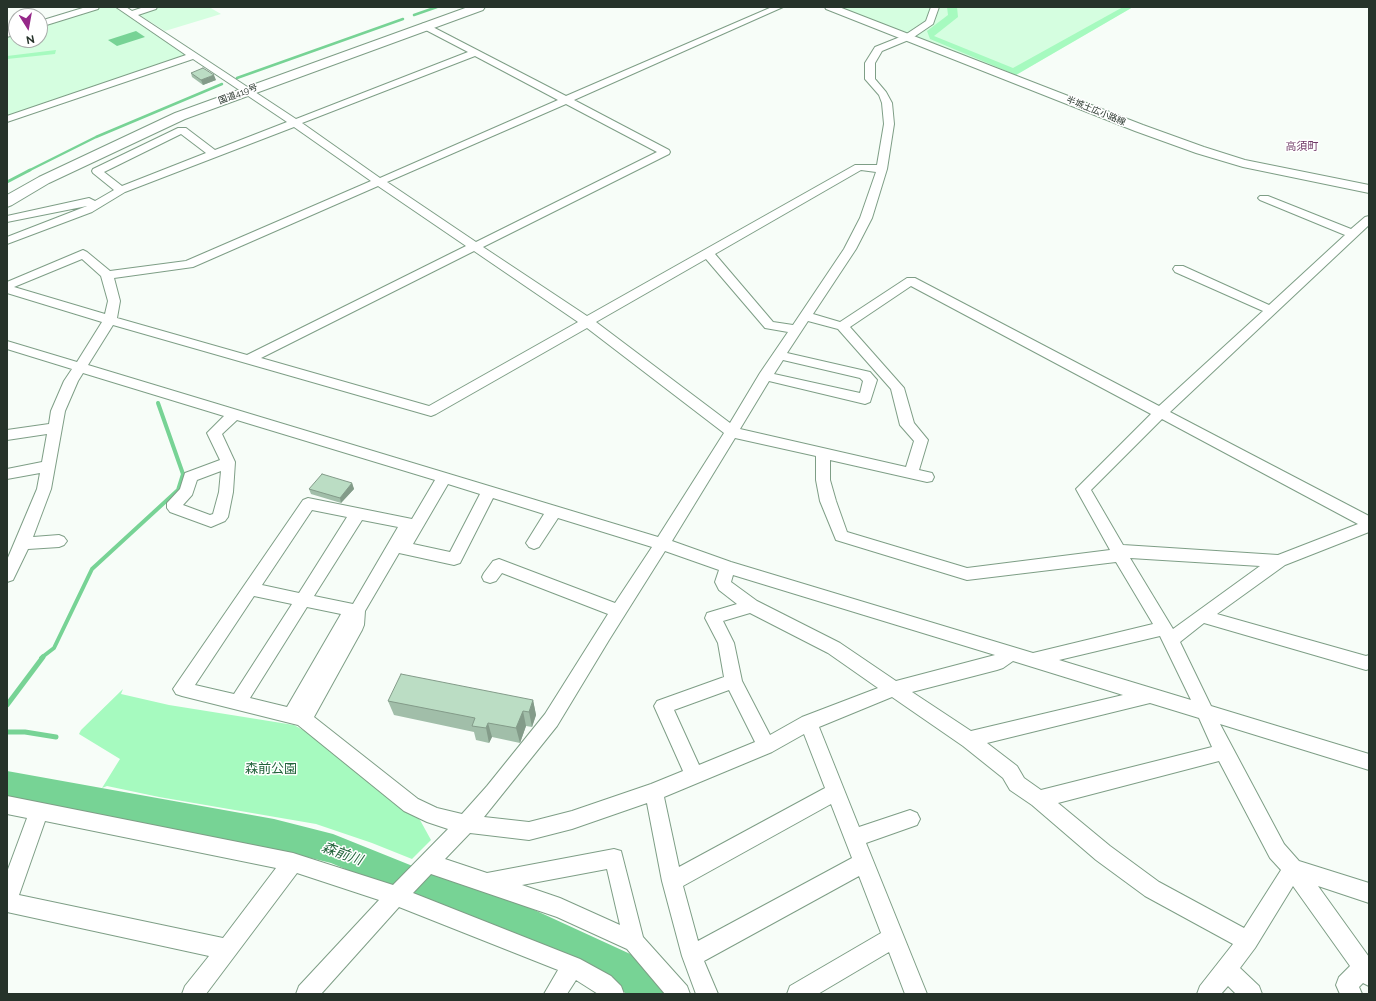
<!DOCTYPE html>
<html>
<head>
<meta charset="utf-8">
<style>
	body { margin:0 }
	#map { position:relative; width:1376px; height:1001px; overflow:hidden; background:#f7fdf8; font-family:Raleway,sans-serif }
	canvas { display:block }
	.frame { position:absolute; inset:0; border:8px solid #26332a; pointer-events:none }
	.north { position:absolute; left:8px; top:8px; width:40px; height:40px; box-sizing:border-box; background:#fff; border:1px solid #a8adaa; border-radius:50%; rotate:169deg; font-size:11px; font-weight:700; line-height:16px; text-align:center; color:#26332a }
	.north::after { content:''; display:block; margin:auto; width:14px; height:18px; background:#962889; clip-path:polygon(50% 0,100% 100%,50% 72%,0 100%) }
</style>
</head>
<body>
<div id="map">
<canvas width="1376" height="1001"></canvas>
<div class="frame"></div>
<div class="north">N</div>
</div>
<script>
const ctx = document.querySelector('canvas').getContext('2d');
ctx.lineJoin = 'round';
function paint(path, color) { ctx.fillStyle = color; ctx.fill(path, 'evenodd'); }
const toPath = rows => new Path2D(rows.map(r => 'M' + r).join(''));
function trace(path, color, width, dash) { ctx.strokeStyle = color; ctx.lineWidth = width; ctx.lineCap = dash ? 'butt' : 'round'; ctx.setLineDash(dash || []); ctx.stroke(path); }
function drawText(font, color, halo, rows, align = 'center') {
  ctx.font = font + ' Raleway,"Noto Sans JP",sans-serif'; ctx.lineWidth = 3; ctx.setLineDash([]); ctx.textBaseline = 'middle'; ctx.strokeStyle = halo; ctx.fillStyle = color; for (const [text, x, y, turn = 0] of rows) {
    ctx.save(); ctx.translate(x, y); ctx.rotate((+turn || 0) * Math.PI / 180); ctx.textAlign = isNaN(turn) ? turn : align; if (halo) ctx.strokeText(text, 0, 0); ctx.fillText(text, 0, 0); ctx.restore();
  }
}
paint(toPath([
	[101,7,115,7,187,56,7,116,7,35,16,33,16,40,40,40,40,25],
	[159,7,209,7,221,14,165,31,138,14],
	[833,7,1133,7,1016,75,921,43]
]), '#d5fee0');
paint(toPath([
	[947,7,957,7,958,17,934,36,1013,68,1123,7,1133,7,1016,75,930,39,927,31,948,15],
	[56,50,55,54,7,59,7,56],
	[123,689,121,694,169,705,294,725,312,735,392,795,420,820,431,840,412,859,372,843,316,824,159,797,107,786,102,788,120,759,79,734,81,730]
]), '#a6fabf');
paint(toPath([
	[136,31,145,37,117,46,108,40]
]), '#77d395');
trace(toPath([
	[414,15,437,7],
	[237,78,403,19],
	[28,171,96,137,222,84]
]), '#77d395', 2.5);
trace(toPath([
	[7,182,30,170]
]), '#77d395', 3);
trace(toPath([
	[41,658,54,648,92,569,178,490,183,474,158,403]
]), '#77d395', 4);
trace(toPath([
	[7,705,43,657],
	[7,732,25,732,56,737]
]), '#77d395', 5);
paint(toPath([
	[7,771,274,819,333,834,430,873,504,896,639,958,662,982,667,994,626,994,615,982,499,927,430,905,331,863,274,849,7,799,7,771]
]), '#77d395');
const minor = toPath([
	[86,7,99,7,98,9,40,27,40,21,86,7],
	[116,7,126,7,132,11,144,7,157,7,156,9,138,15,296,119,468,52,422,28,421,26,422,24,425,23,566,96,772,7,783,7,574,100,669,150,670,152,669,154,483,247,587,316,855,165,877,165,884,124,882,103,879,95,865,79,865,63,875,47,905,35,926,21,931,7,939,7,933,24,911,39,882,51,875,63,875,79,886,92,892,103,894,124,887,169,872,218,856,249,813,314,840,322,907,278,915,278,1159,406,1263,311,1175,272,1173,269,1175,266,1183,266,1269,305,1345,235,1260,200,1258,198,1260,196,1268,196,1351,229,1365,217,1369,216,1369,225,1170,412,1369,516,1369,532,1285,565,1217,614,1366,656,1369,655,1369,669,1366,670,1204,623,1180,642,1211,706,1369,754,1369,770,1220,724,1284,844,1299,861,1369,883,1369,903,1318,886,1369,957,1369,986,1363,983,1359,987,1362,994,1340,994,1336,985,1339,977,1350,966,1293,886,1255,948,1240,968,1259,986,1262,994,1236,994,1228,986,1221,994,1197,994,1200,986,1233,944,1145,896,1096,860,1032,805,1010,790,1003,778,963,746,892,697,819,727,859,827,910,810,917,813,920,819,917,825,866,843,927,994,905,994,889,952,818,994,787,994,790,986,881,933,859,876,704,961,718,994,696,994,682,956,662,881,647,803,572,829,529,840,470,833,445,859,487,873,614,849,621,851,643,937,687,986,690,994,665,994,627,949,557,917,431,874,413,893,580,959,611,976,621,986,624,994,598,994,576,980,567,994,544,994,558,970,399,907,321,994,296,994,299,986,379,900,297,873,206,994,182,994,185,986,209,956,7,912,7,872,27,818,7,814,7,796,293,853,393,885,448,829,427,822,404,811,298,725,182,696,176,694,173,689,303,500,308,498,412,519,435,480,237,420,222,434,235,462,233,492,228,517,225,521,211,527,170,512,167,508,167,503,180,489,185,473,220,460,207,433,224,416,83,373,78,381,65,411,51,489,33,537,59,535,64,537,67,541,64,545,59,547,28,549,13,580,7,582,7,560,37,489,40,473,7,479,7,469,42,462,47,434,7,440,7,430,49,424,51,411,64,381,72,369,7,349,7,341,77,362,102,322,7,293,7,282,83,250,87,252,110,271,186,261,371,181,294,127,125,192,92,212,7,244,7,237,87,206,7,222,7,216,89,198,95,201,114,190,93,173,92,171,93,169,178,128,186,128,215,150,287,122,193,59,7,122,7,116,186,55,116,7],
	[475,56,558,100,380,178,302,123,475,56],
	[566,104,657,152,476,242,387,182,566,104],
	[181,134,206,153,122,186,104,172,181,134],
	[861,170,876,172,860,218,844,249,793,325,773,322,715,254,861,170],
	[378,186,466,246,247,355,117,318,120,301,114,278,193,267,378,186],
	[474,251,578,322,429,406,261,358,474,251],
	[82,259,101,276,108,301,105,314,14,287,82,259],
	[706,259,765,328,788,332,760,373,730,423,596,322,706,259],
	[911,286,1151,414,1076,489,1110,550,967,568,847,532,836,501,830,480,830,460,927,482,932,481,934,477,932,473,919,470,928,440,914,423,904,388,850,327,911,286],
	[808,321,838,329,891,389,900,425,914,441,906,467,740,429,769,381,865,404,870,402,877,380,870,372,787,353,808,321],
	[113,325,431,416,436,414,587,328,724,433,658,537,88,365,113,325],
	[783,360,860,378,863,381,860,393,774,374,783,360],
	[1162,419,1358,524,1278,555,1123,545,1091,490,1162,419],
	[735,438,816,456,816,480,820,501,836,540,967,580,1116,562,1153,624,1033,653,731,562,672,541,735,438],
	[221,471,219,492,213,514,210,515,183,505,192,495,197,480,221,471],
	[448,484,480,494,450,552,413,544,448,484],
	[493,498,544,514,526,543,529,547,534,549,539,547,558,518,652,547,615,603,499,559,493,561,484,573,482,577,484,581,490,583,496,581,502,573,608,614,545,714,487,786,462,814,437,808,418,799,314,717,362,630,364,625,365,611,399,553,454,565,460,563,493,498],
	[312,510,347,517,299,593,262,585,312,510],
	[362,520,398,527,353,604,314,596,362,520],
	[665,551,719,570,715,582,719,590,737,604,707,613,705,618,718,643,724,677,657,701,654,706,683,771,651,784,572,811,529,822,484,817,557,726,609,640,665,551],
	[1130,558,1260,566,1173,629,1130,558],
	[733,575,995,655,896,681,840,643,757,601,731,582,733,575],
	[254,596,292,604,234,694,195,685,254,596],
	[307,607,341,614,287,707,250,698,307,607],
	[750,613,828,653,878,688,802,717,770,735,742,681,734,643,723,621,750,613],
	[1160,636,1191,700,1059,660,1160,636],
	[1013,661,1123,695,971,731,912,692,997,670,1003,668,1013,661],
	[729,690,755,742,699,765,674,710,729,690],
	[1150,703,1199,718,1212,747,1041,790,1024,778,1017,766,987,743,1150,703],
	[804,734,825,788,679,867,664,797,772,752,804,734],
	[1219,761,1270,858,1281,870,1244,928,1159,882,1110,846,1058,803,1219,761],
	[831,804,852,858,698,941,683,886,831,804],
	[45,821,276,868,223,938,19,895,45,821],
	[607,869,620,925,560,898,522,885,607,869],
	[16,28,16,34,7,37,7,31,16,28]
]);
const major = toPath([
	[825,7,839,7,1143,125,1204,147,1245,160,1369,185,1369,193,1243,167,1196,153,1135,131,826,9,825,7]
]);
const highway = toPath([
	[468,7,485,7,483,10,185,119,49,183,12,205,7,207,7,195,39,177,175,113,468,7]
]);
trace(minor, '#7e9e86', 2);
trace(major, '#7e9e86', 2);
trace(highway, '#7e9e86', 2);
paint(minor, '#fff');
paint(major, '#fff');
paint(highway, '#fff');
paint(toPath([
	[191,73,216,80,203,85,192,77],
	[352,483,354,489,341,503,311,494,309,489],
	[533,700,536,715,532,727,526,726,520,743,492,737,489,743,476,740,474,732,394,715,388,701]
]), '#a1bea9');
paint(toPath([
	[214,75,216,80,203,85,201,80],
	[352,483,354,489,341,503,340,498],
	[533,700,536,715,532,727,529,712],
	[523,711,526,726,520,743,516,728],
	[488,723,492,737,489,743,486,728]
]), '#839b89');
const building = toPath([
	[203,68,214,75,201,80,191,73,203,68],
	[322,474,352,483,340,498,309,489,322,474],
	[401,674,533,700,529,712,523,711,516,728,488,723,486,728,472,726,475,718,388,701,401,674]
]);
paint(building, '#bbddc4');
trace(building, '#839b89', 1);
drawText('9px', '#26332a', '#fff', [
	["国道419号",238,94,-21],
	["半城土広小路線",1096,111,22]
]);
drawText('11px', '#6f3866', '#fff', [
	["高須町",1302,147]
]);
drawText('13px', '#22633b', '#fff', [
	["森前公園",271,769]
]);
drawText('italic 14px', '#23643b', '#fff', [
	["森前川",342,854,20]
]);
</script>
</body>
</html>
